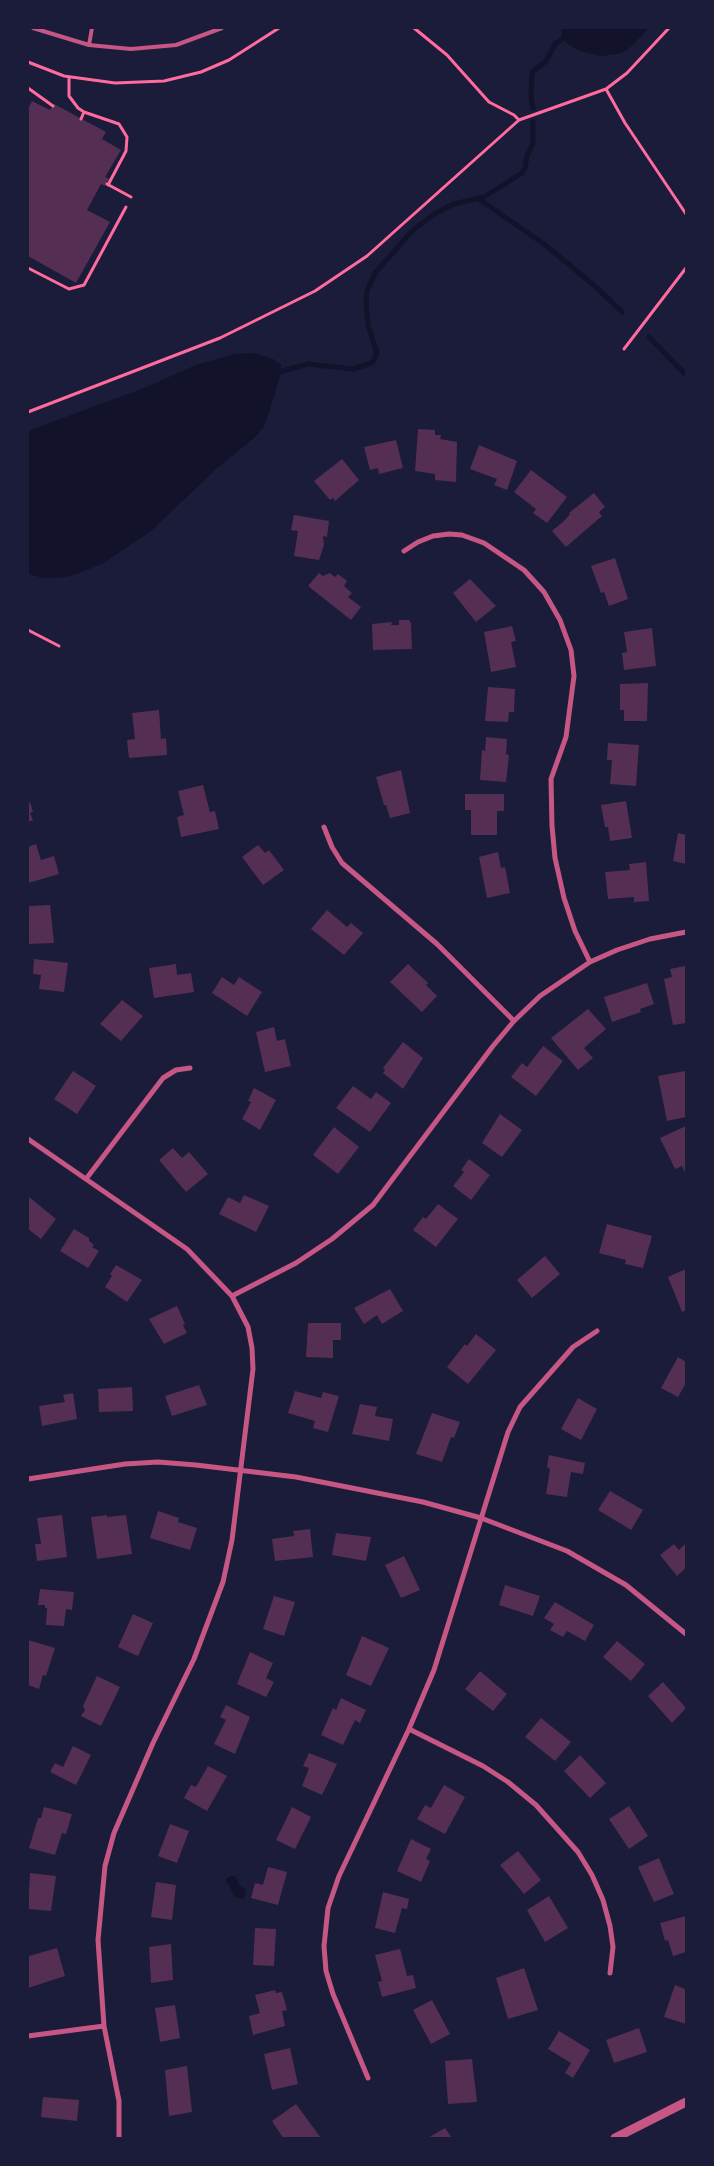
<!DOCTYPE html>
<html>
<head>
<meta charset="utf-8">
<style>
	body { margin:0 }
	#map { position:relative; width:714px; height:2166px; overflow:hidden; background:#1b1b3a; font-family:Bitter,serif }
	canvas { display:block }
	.frame { position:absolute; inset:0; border:29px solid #1b1b3a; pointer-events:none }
</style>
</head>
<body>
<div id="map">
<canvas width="714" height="2166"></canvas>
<div class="frame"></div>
</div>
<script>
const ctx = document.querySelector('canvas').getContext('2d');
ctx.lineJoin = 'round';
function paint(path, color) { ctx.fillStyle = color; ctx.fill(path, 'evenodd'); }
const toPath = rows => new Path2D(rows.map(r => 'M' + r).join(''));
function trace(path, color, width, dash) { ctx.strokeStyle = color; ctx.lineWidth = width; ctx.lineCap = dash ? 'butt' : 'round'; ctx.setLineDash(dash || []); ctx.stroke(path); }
paint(toPath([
	[561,28,649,28,632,46,622,53,602,56,583,52,570,46,562,38],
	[254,353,273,359,281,365,280,377,268,415,264,427,254,438,216,469,152,530,104,563,71,576,57,578,44,578,28,574,28,431,144,388,196,365,235,354],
	[231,1876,235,1876,240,1886,246,1890,244,1899,235,1897,228,1883,226,1883,226,1879]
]), '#12122b');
trace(toPath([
	[533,108,531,97,532,72,546,61,555,44,567,36],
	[479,199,544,244,595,286,622,312],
	[649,337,686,375],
	[275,373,308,364,353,369,372,363,377,353,368,325,366,301,367,291,375,273,413,230,436,213,454,204,484,197,522,173,525,168,527,155,533,144,533,122]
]), '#12122b', 5);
paint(toPath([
	[32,101,50,110,54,104,106,132,102,139,121,150,105,177,109,179,105,186,101,184,87,210,110,222,76,283,28,256,28,109],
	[418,429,435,430,435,435,441,435,440,439,457,442,456,482,435,480,435,474,415,471],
	[396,440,403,468,379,474,378,468,370,470,364,447],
	[479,445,517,461,507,490,494,485,497,479,470,469],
	[342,459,359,480,335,501,333,498,330,500,314,481],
	[531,470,567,497,547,523,533,513,536,509,514,492],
	[594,493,605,507,599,512,602,516,566,547,552,531,564,521,570,514,569,513],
	[294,515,329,521,327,537,323,536,324,545,319,560,294,556,298,531,291,530],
	[615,558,628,599,609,606,604,592,601,593,591,566],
	[319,573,323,576,330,573,335,577,338,574,347,581,344,586,352,593,348,597,361,607,351,620,308,586],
	[470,579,496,606,476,622,453,593],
	[399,620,409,620,411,623,412,649,373,650,372,624,392,622,391,625,399,625],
	[512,626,516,641,511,642,516,667,491,672,484,632],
	[652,628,656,666,624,670,622,653,627,652,624,632],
	[648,683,647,721,624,721,624,710,620,710,620,684],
	[488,687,515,689,514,712,509,712,508,722,485,721],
	[159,710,161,739,166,738,167,755,129,758,127,740,135,739,132,713],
	[486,737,507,739,506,754,509,755,506,782,480,780,482,750,485,751],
	[608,743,639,745,636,786,610,784,612,760,607,760],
	[401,770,410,813,390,818,386,805,384,805,376,777],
	[203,785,210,812,215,811,219,829,181,837,177,817,184,815,178,791],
	[465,794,504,794,504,811,497,811,497,835,471,835,471,810,465,810],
	[626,801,632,838,610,841,608,827,605,827,601,805],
	[30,802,33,812,30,813,33,820,28,822,28,803],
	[678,833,686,835,686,864,673,861],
	[36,844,41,860,54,856,59,874,28,883,28,847],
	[258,845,265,853,269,850,284,870,263,885,242,857],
	[498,852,501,868,505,867,510,893,487,898,479,857],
	[646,862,649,901,634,902,634,897,608,899,605,872,630,870,629,864],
	[50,905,54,943,28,944,29,906],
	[327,910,347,927,351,923,363,933,344,955,311,929],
	[34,959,68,963,64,992,39,989,41,975,33,974],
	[176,964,177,975,191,973,194,992,154,998,149,968],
	[408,964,428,983,426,985,437,996,422,1012,390,982],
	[685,966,686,967,686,1023,673,1025,664,979,672,977,670,969],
	[222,977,234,985,239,977,262,992,247,1016,212,993],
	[647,983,654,1004,640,1009,641,1012,612,1022,604,997],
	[122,1000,143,1016,121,1041,100,1024],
	[588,1009,606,1029,584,1048,593,1058,578,1070,551,1038],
	[274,1027,277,1041,285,1039,291,1066,265,1072,256,1032],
	[403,1042,423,1058,403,1089,383,1073,385,1070,383,1068],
	[543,1046,563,1061,536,1096,511,1077,522,1063,527,1067],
	[73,1071,96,1086,77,1114,54,1099],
	[685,1071,686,1117,667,1121,658,1076],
	[353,1086,371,1099,376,1092,391,1103,370,1132,336,1108],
	[254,1088,276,1100,260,1130,242,1119,251,1102,248,1101],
	[500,1114,522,1130,502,1157,482,1143],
	[686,1126,686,1175,682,1166,675,1169,660,1138],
	[334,1127,359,1147,338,1174,313,1155],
	[173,1148,182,1158,189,1152,208,1174,186,1192,159,1160],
	[469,1159,490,1175,471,1200,453,1186,464,1172,461,1170],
	[244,1195,269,1206,256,1232,219,1214,228,1197,240,1203],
	[29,1197,56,1219,41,1239,28,1229],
	[438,1204,458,1219,436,1247,413,1230,423,1217,426,1219],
	[607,1224,652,1236,643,1268,625,1264,626,1260,599,1253],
	[74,1229,89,1238,89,1241,94,1245,92,1247,99,1251,88,1268,60,1251],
	[545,1256,560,1274,532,1298,517,1280],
	[116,1265,142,1280,127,1302,105,1287,112,1276,110,1274],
	[686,1269,686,1310,682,1312,668,1277],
	[390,1289,403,1311,382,1324,377,1315,364,1324,354,1308],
	[177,1306,185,1324,183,1325,187,1333,164,1344,149,1319],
	[308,1323,341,1323,341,1340,333,1340,333,1358,306,1357],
	[476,1334,496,1350,468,1384,447,1367,465,1344,467,1346],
	[678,1357,686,1362,686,1383,678,1397,661,1388],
	[199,1385,207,1405,172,1416,165,1396],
	[132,1387,133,1411,99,1412,98,1389],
	[295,1391,321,1398,323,1392,339,1396,328,1432,313,1428,315,1421,288,1413],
	[73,1393,77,1419,42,1426,39,1406,65,1402,63,1395],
	[578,1398,597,1409,581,1440,561,1429],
	[360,1404,377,1407,375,1416,393,1419,389,1441,352,1434],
	[432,1413,460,1422,454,1438,451,1437,442,1462,416,1454],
	[549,1455,585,1463,583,1474,571,1472,567,1497,546,1494,550,1469,547,1467],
	[610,1491,643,1510,631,1530,598,1510],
	[158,1511,179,1518,178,1522,197,1528,190,1550,150,1538],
	[62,1515,67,1557,37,1561,35,1544,41,1544,37,1518],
	[107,1515,107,1517,126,1515,132,1554,97,1559,91,1517],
	[310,1529,313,1557,275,1561,272,1539,294,1536,293,1531],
	[336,1533,371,1537,366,1561,332,1555],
	[686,1543,686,1568,677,1576,660,1555,674,1544,679,1550],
	[404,1556,420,1590,401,1598,385,1565],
	[505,1585,540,1596,533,1616,499,1605],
	[40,1589,74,1592,72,1610,66,1609,64,1626,46,1625,47,1608,45,1608,45,1605,38,1605],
	[274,1596,295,1602,284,1636,263,1629],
	[555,1602,594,1625,585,1641,567,1631,563,1637,550,1630,554,1624,544,1618],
	[133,1614,153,1623,138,1656,118,1647],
	[362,1636,389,1648,371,1686,346,1675],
	[28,1640,55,1648,46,1676,43,1675,39,1689,28,1685],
	[617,1641,645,1664,631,1681,603,1657],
	[250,1652,273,1663,266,1678,274,1682,266,1697,237,1684],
	[480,1671,507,1694,493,1711,465,1689],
	[97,1676,120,1687,101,1726,81,1716,85,1710,83,1706],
	[663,1682,686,1708,672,1723,648,1696],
	[341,1698,366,1710,360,1723,355,1720,343,1745,321,1735,333,1708,336,1710],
	[226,1705,250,1717,235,1754,214,1744,226,1720,220,1717],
	[541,1718,571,1742,555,1761,525,1737],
	[73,1746,91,1755,76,1785,50,1772,55,1763,63,1767],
	[309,1753,337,1764,322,1795,302,1786,309,1768,303,1766],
	[580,1755,606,1783,590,1798,564,1771],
	[208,1766,227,1776,207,1811,184,1798,191,1785,196,1787],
	[444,1785,465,1797,445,1834,417,1819,425,1805,431,1808],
	[629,1806,648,1836,629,1849,609,1819],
	[44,1807,72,1814,66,1834,62,1833,55,1855,29,1848,38,1818,41,1818],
	[292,1807,311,1817,295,1849,276,1840],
	[170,1824,189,1831,177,1863,158,1856],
	[411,1839,431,1849,426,1859,430,1861,421,1882,397,1871],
	[518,1851,541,1880,524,1894,500,1865],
	[659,1858,674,1894,654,1902,638,1867],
	[268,1867,287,1872,278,1905,251,1898,255,1883,263,1885],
	[30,1873,56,1876,51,1911,28,1909],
	[156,1882,176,1885,172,1920,151,1917],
	[383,1892,409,1899,407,1909,402,1908,395,1933,375,1928],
	[549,1896,568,1928,545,1942,527,1910],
	[686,1916,686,1952,673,1956,668,1940,665,1941,660,1923],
	[255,1928,276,1929,274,1966,253,1965],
	[171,1944,173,1980,151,1983,149,1947],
	[57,1948,65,1976,28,1988,29,1956],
	[400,1949,407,1976,413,1975,416,1988,382,1997,378,1982,382,1981,375,1955],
	[524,1968,538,2010,508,2019,496,1978],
	[686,1984,686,2024,664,2017,675,1985,685,1989],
	[275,1990,276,1993,282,1992,287,2010,282,2011,285,2026,253,2035,249,2016,260,2013,255,1995],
	[432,2000,450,2034,431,2044,413,2010],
	[175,2005,180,2038,160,2042,155,2008],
	[639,2028,647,2052,614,2063,606,2040],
	[559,2031,590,2050,573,2078,565,2073,571,2063,548,2049],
	[290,2048,298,2084,272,2090,264,2054],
	[472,2059,477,2102,448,2104,445,2061],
	[187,2066,192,2112,169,2116,165,2070],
	[43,2097,79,2100,77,2121,41,2117],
	[296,2104,321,2138,283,2138,272,2121],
	[445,2128,452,2138,428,2138]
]), '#542f53');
trace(toPath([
	[414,28,447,55,489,102,514,115,519,120],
	[28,62,64,76,115,83,164,81,201,72,229,60,279,28],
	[69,77,69,96,78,108,84,112,119,124,127,137,126,151,108,185],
	[28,88,53,106],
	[606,89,625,123,686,214],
	[81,119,84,112],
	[107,184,131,197],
	[28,268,69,289,84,285,126,207],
	[624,349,686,268],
	[28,412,220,338,315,291,367,256,519,120,606,89,627,73,669,28],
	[28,630,59,646]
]), '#ff6b9d', 3);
trace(toPath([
	[33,28,89,45,131,49,176,45,222,28],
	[89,45,92,28]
]), '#c65784', 4);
trace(toPath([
	[404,551,418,542,433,536,449,534,462,535,484,543,524,570,544,592,560,620,571,650,574,676,566,737,551,779,552,826,555,858,564,898,575,931,590,962],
	[324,827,332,847,342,863,437,944,514,1021],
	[28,1139,187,1249,232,1296,248,1327,252,1348,253,1369,232,1540,223,1582,194,1659,153,1743,114,1833,105,1866,98,1940,104,2026,119,2101,119,2138],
	[86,1179,163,1078,176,1070,190,1068],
	[232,1296,296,1263,332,1239,373,1205,493,1046,514,1021,540,996,590,962,617,950,650,939,686,932],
	[28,1479,125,1464,158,1462,196,1465,296,1477,423,1502,481,1518,567,1551,626,1585,686,1634],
	[409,1729,483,1766,508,1782,536,1805,578,1852,592,1875,603,1900,610,1926,613,1947,610,1973],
	[28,2036,104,2026],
	[368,2078,333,1994,326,1971,324,1946,328,1908,339,1876,409,1729,434,1670,508,1432,520,1407,573,1347,597,1331]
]), '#c65784', 5);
trace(toPath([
	[615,2138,686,2102]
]), '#c65784', 9);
</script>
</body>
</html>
